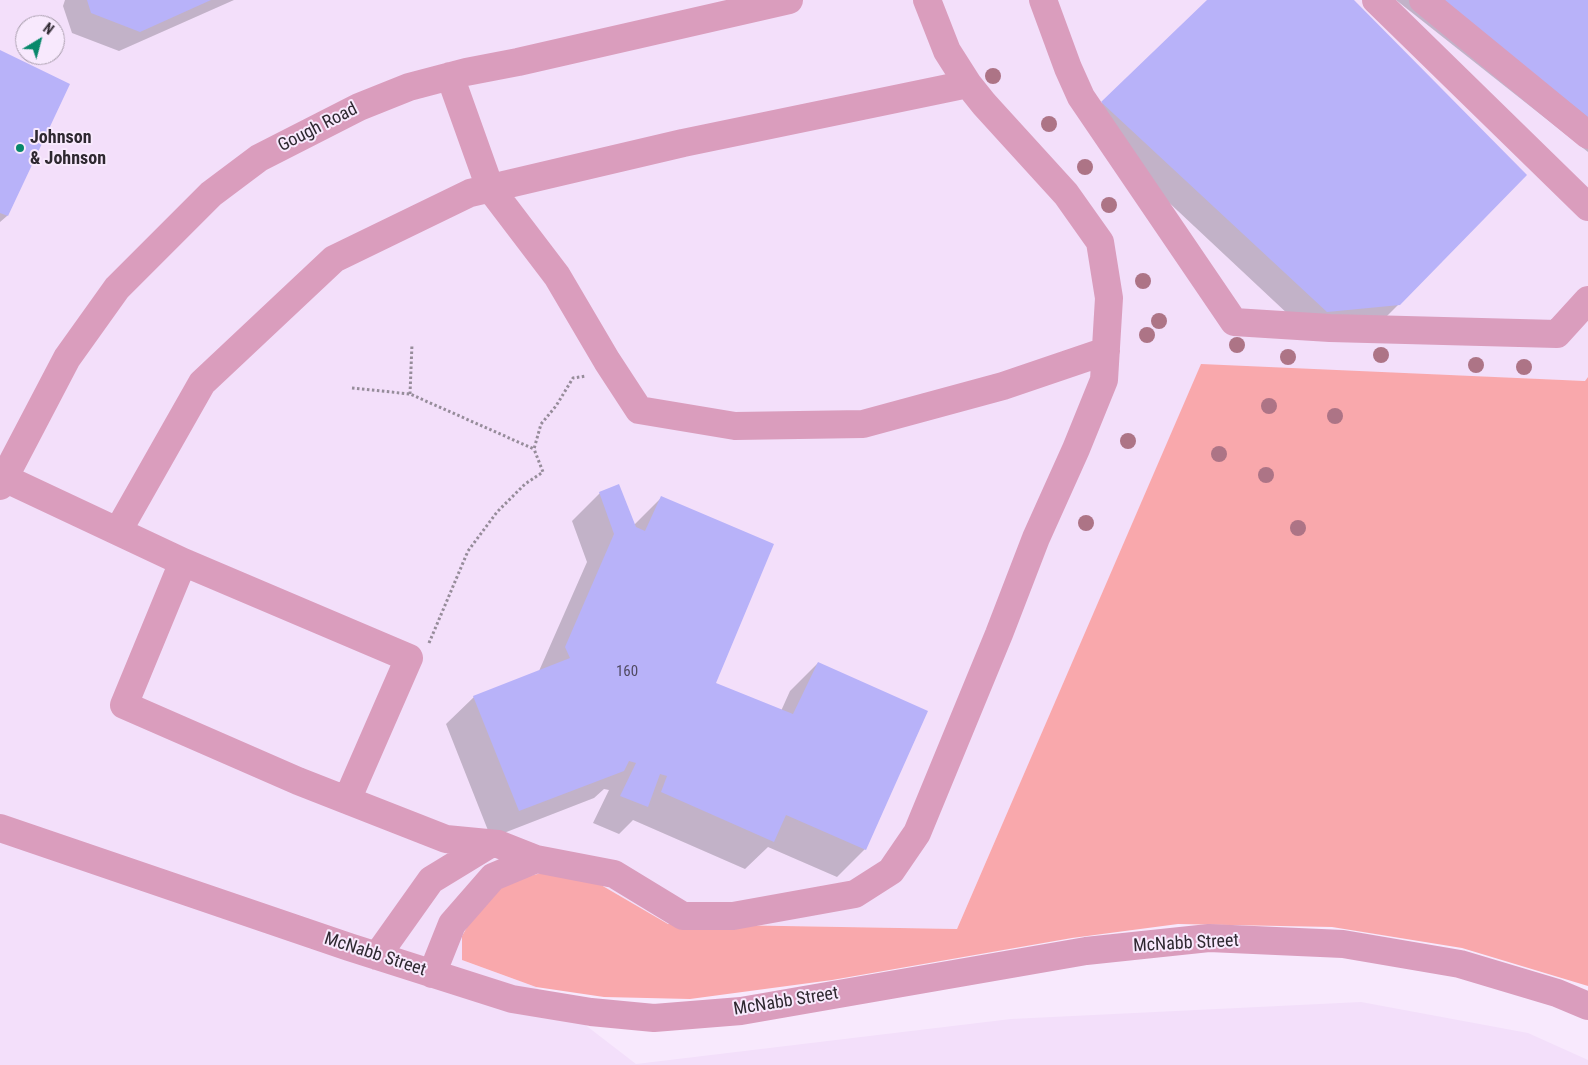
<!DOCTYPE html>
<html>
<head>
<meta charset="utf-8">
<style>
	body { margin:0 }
	#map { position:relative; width:1588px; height:1065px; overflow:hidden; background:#f8e9fd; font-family:"Roboto Condensed",sans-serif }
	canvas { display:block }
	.north { position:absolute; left:15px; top:15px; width:50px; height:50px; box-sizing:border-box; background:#f8e9fd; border:1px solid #a79cab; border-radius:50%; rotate:37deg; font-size:14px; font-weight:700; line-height:20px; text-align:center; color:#2e2830 }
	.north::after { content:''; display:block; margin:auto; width:18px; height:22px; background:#08886b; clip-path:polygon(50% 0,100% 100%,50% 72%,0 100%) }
</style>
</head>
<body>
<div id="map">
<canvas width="1588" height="1065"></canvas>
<div class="north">N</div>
</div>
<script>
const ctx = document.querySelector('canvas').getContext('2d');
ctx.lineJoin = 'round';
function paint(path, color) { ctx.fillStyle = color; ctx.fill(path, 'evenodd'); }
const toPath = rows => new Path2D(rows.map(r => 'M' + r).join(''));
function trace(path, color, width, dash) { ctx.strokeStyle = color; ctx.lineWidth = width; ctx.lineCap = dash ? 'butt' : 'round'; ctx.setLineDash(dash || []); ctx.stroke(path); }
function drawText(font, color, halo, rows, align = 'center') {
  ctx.font = font + ' "Roboto Condensed",sans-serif'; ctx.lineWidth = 4; ctx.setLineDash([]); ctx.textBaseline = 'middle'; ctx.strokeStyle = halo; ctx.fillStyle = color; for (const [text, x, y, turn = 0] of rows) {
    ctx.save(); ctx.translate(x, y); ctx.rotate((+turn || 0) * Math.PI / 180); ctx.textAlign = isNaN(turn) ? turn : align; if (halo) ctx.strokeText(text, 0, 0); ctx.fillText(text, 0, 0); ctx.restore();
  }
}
paint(toPath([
	[0,0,1588,0,1588,377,1585,381,1201,365,957,929,668,924,589,878,462,960,536,987,636,1064,1011,1019,1361,1002,1528,1033,1588,1060,1588,1065,0,1065],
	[25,25,55,25,55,55,25,55]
]), '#f3dffa');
paint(toPath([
	[1201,364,1585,381,1588,377,1588,986,1462,948,1332,927,1178,924,1072,938,832,980,690,999,604,997,536,987,462,960,462,936,480,905,507,882,549,871,589,878,668,924,957,929]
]), '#f9a8ac');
paint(toPath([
	[65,0,234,0,119,51,72,33,63,6],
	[1209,0,1352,0,1399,304,1379,324,1306,331,1083,122],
	[1396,0,1588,0,1588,152],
	[0,52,7,216,0,222],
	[600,493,634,525,661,498,714,683,781,711,790,691,818,663,865,849,837,877,768,847,745,869,633,820,619,834,593,823,609,790,604,789,594,798,491,838,446,724,474,697,539,671,587,562,572,521]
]), '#0003');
paint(toPath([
	[87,0,211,0,140,32,91,13],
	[1207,0,1354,0,1527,175,1400,305,1327,312,1101,102],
	[1441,0,1588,0,1588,117],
	[0,50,70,84,8,216,0,213],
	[619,484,636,527,645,531,661,496,774,544,716,683,793,714,818,662,928,711,866,850,786,815,774,842,661,792,667,776,660,774,648,807,620,796,636,763,629,761,624,771,519,811,473,696,570,658,565,647,614,534,599,492]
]), '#b8b2f9');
trace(toPath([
	[352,388,410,394,534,449,541,424,556,406,573,378,586,376],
	[410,394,412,344],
	[429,643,468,551,497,512,525,484,543,472,534,449]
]), '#968c9a', 3, [2.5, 2.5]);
trace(toPath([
	[1043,0,1068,68,1081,97,1234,322,1330,328,1557,334,1588,300],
	[1376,0,1588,207],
	[1423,0,1588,135],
	[450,76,490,188,557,276,607,361,639,410,735,426,863,424,1003,386,1106,351],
	[4,478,183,562,124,705,298,781,446,839,498,844,536,859,614,874,683,916,733,916,855,894,891,871,917,833,999,634,1036,538,1076,449,1104,380,1109,298,1100,242,1066,194,984,104,968,84,947,51,927,0],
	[0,486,67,358,117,288,211,194,259,158,359,107,409,87,466,72,518,62,789,0],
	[118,531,202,383,334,259,470,193,683,143,968,84],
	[183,562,409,658,347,800],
	[0,828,349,947,512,999,591,1012,654,1018,741,1011,1086,951,1209,938,1343,944,1460,964,1557,993,1588,1006],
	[377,956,431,880,490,844],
	[432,974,452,924,493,877,536,859]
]), '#da9dbd', 28);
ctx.fillStyle = '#ad7486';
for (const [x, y] of [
	[993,76],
	[1049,124],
	[1085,167],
	[1109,205],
	[1143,281],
	[1159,321],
	[1147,335],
	[1237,345],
	[1381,355],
	[1288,357],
	[1476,365],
	[1524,367],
	[1269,406],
	[1335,416],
	[1128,441],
	[1219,454],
	[1266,475],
	[1086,523],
	[1298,528]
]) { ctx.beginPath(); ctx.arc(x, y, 8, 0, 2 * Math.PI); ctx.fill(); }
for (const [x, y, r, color] of [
	[20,148,5,"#08886b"]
]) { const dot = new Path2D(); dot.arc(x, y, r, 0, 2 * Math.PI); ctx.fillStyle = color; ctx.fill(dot); trace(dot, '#f8e9fd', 2); }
drawText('15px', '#504a62', null, [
	["160",627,672]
]);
drawText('18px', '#2e2830', '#f8e9fd', [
	["Gough Road",318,128,-27],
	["McNabb Street",1186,944,-3],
	["McNabb Street",375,955,18],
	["McNabb Street",786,1002,-9]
]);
drawText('bold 18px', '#2e2830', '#f8e9fd', [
	["Johnson",30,138],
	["& Johnson",30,159]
], 'left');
</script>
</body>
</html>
